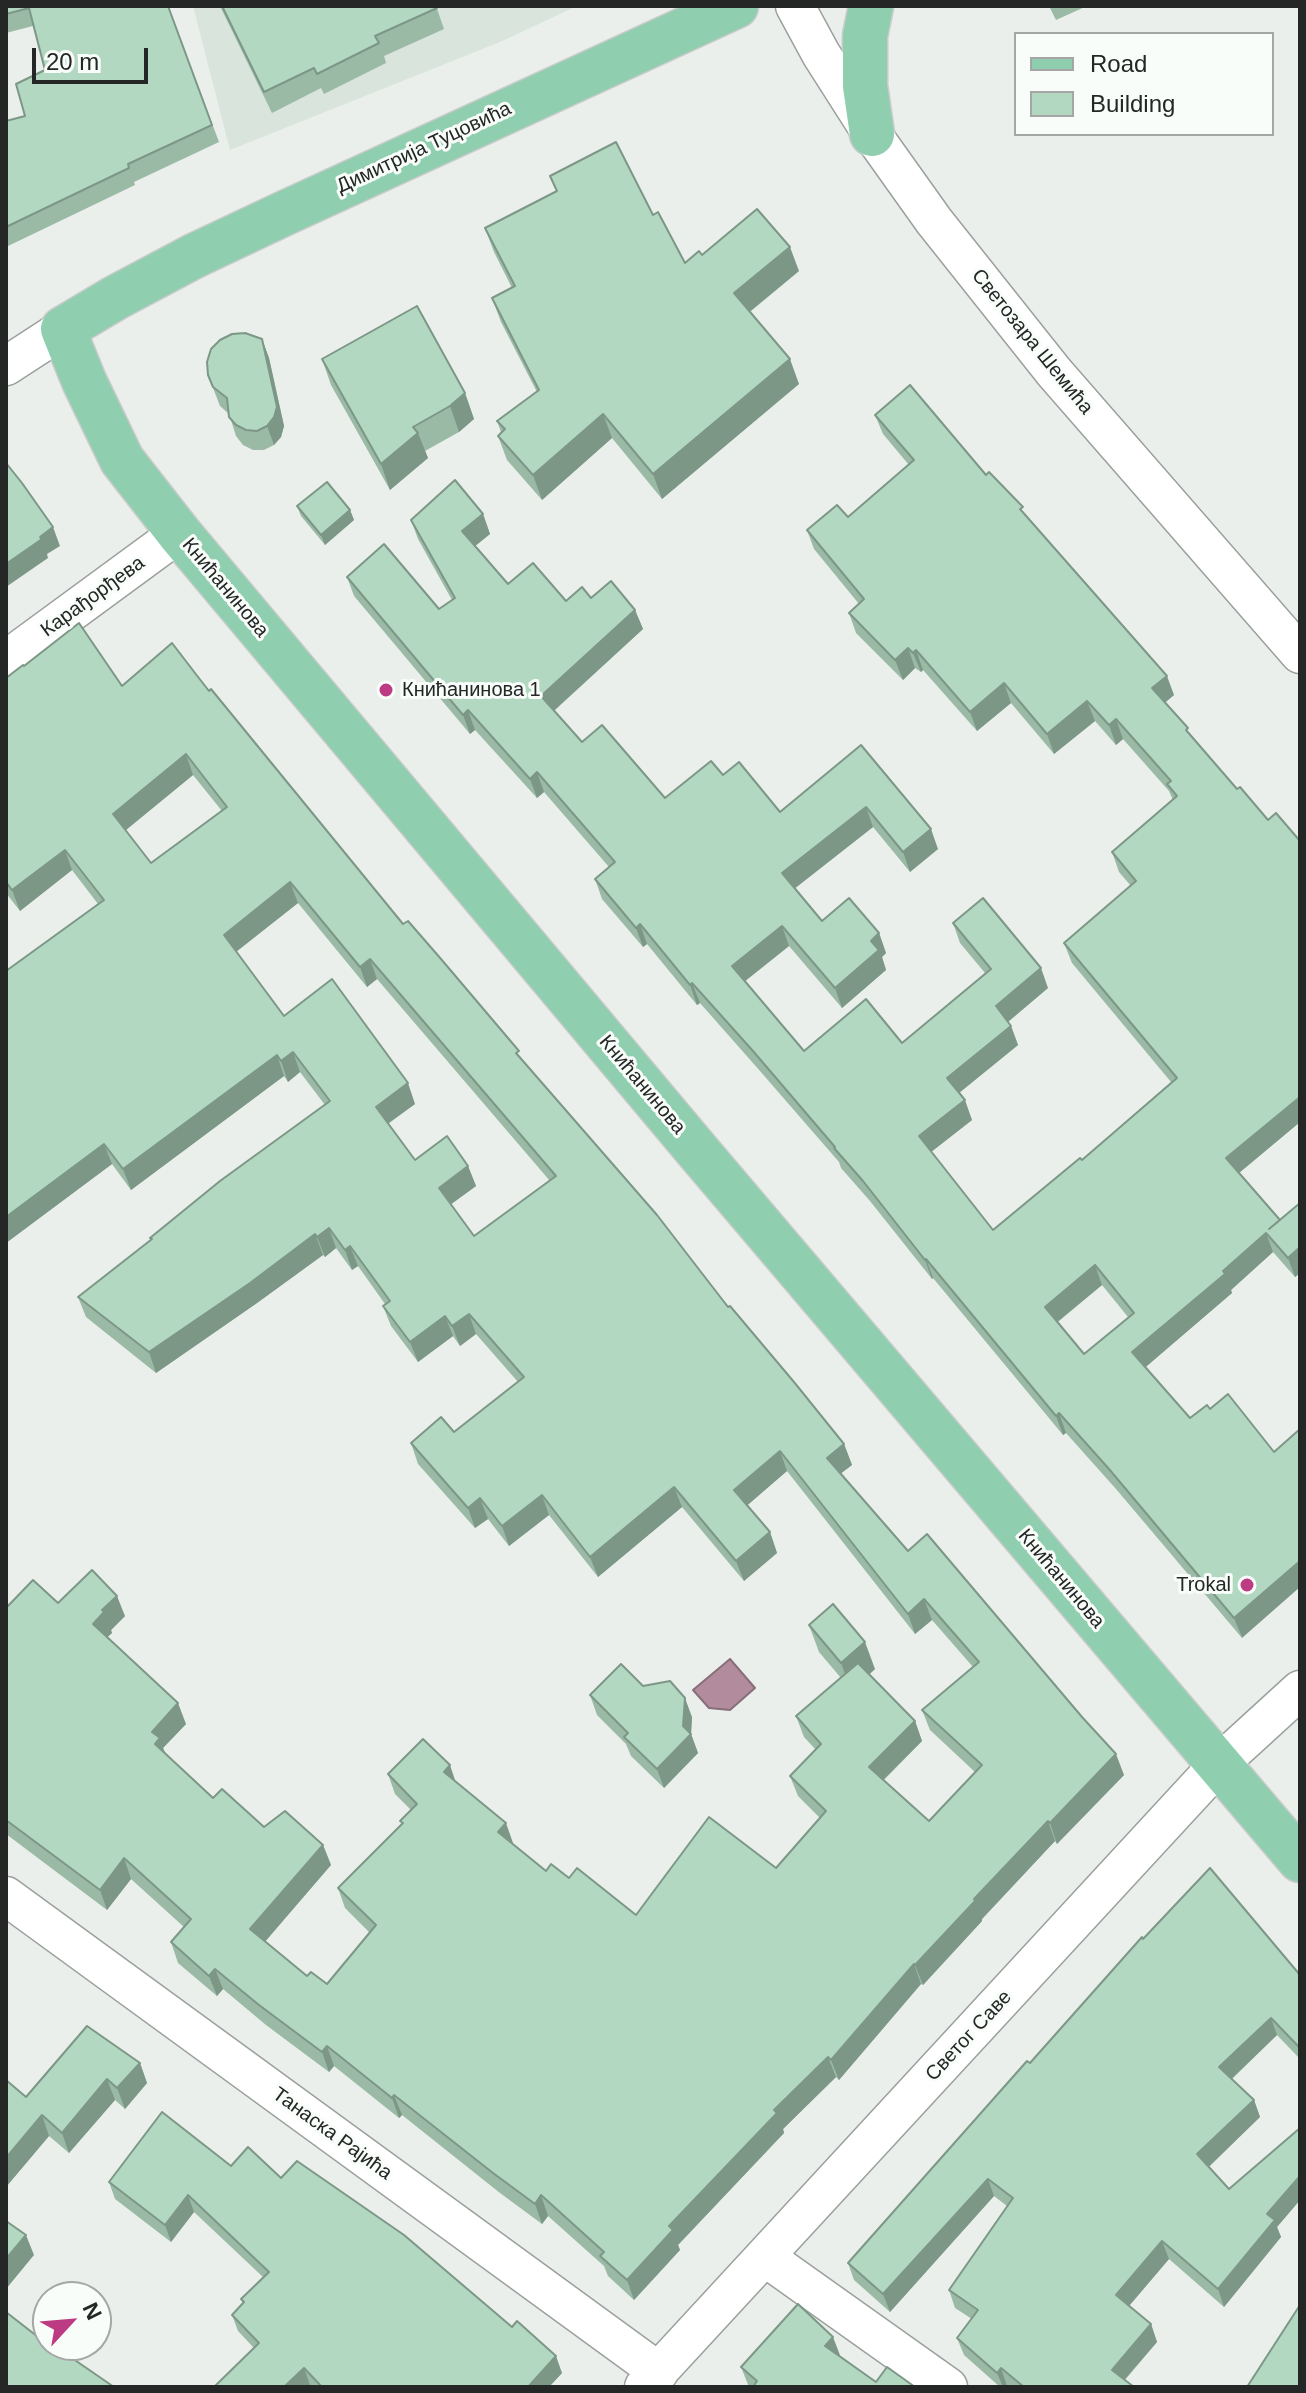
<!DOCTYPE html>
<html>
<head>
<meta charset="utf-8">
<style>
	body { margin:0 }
	#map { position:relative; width:1306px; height:2393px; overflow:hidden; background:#eaefec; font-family:Arial,sans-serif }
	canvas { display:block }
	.frame { position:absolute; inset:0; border:8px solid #252726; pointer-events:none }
	.legend { position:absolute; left:1014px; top:32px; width:260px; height:104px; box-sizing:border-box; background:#f8fdfa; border:2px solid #a4a7a5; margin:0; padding:10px 14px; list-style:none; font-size:24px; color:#252726 }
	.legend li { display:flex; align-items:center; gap:16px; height:40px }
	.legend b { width:40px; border:2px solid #a4a7a5 }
	.north { position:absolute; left:32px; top:2281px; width:80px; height:80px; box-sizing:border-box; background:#f8fdfa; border:2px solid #a4a7a5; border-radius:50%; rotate:64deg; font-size:22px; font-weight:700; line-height:32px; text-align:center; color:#252726 }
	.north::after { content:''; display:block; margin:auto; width:28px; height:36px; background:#bc3b83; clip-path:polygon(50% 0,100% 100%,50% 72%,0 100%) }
	.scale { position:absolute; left:32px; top:48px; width:116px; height:36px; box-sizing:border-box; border:4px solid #252726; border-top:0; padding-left:10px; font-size:24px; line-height:28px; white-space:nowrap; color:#252726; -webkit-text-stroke:6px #f8fdfa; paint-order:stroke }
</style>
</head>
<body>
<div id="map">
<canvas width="1306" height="2393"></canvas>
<div class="frame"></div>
<ul class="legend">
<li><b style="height:10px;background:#8fcfaf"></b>Road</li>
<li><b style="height:22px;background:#b3d8c1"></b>Building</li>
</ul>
<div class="north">N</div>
<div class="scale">20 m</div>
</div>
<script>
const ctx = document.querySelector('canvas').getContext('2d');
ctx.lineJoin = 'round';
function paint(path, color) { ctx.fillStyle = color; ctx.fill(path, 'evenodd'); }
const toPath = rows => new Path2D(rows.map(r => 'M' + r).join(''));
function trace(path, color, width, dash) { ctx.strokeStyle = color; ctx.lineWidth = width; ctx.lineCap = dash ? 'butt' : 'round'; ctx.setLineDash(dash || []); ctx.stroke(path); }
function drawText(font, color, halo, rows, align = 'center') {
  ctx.font = font + ' Arial,sans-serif'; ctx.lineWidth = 6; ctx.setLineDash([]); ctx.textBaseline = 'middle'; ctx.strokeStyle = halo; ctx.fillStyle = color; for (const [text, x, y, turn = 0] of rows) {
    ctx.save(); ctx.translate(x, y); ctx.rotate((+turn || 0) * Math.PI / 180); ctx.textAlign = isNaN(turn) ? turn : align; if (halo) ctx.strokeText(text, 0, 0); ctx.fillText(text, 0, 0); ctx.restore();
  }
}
paint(toPath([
	[193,6,577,6,500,42,230,150]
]), '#d8e4dc');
const water = toPath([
	[730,1659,755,1688,730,1710,709,1708,693,1690,730,1659]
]);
paint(water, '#b28c9d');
trace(water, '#886e79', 2);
const minor = toPath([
	[795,6,821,54,872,134,934,221,1054,372,1300,654],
	[6,366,63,329],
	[6,660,179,533],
	[6,1896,659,2372],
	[765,2257,948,2387],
	[644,2387,1219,1764,1300,1690]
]);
const major = toPath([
	[736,6,285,213,194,256,115,298,63,329,84,381,122,460,179,533,695,1148,1300,1860],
	[871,6,865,36,865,86,872,134]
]);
trace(minor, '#9ba09d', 41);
trace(major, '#cbcbcb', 47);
trace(minor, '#fff', 38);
trace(major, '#8fcfaf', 44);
paint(toPath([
	[6,6,168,6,219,142,134,182,135,185,6,247,6,121,25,116,45,70,33,26,6,33],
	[220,6,436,6,444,29,384,56,386,63,324,94,321,88,272,113],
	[1049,6,1087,6,1056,20],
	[550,176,653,215,685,263,702,255,799,271,750,312,799,384,662,499,612,438,542,500,507,460,498,436,501,432,497,421,537,392,501,322,492,298,512,288,494,252,485,228,556,191],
	[262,339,269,358,284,426,281,437,274,445,264,450,253,450,243,445,236,436,229,414,220,406,208,375],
	[322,359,465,393,474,419,459,432,425,451,428,458,390,490,331,385],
	[875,415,986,475,1026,515,1174,695,1165,702,1191,736,1237,789,1268,820,1300,841,1300,1122,1239,1173,1280,1220,1300,1203,1300,1273,1295,1277,1273,1252,1231,1290,1232,1293,1145,1367,1242,1638,1116,1489,1066,1433,1063,1435,933,1278,932,1279,870,1201,841,1168,839,1162,760,1071,700,1003,697,1005,647,944,643,947,602,899,595,879,609,867,544,792,537,798,475,730,470,734,354,596,347,577,439,609,452,600,418,539,411,520,483,514,490,534,475,546,508,584,566,601,591,598,635,610,643,629,554,711,582,742,665,798,723,775,780,812,861,745,938,849,910,872,873,827,795,888,822,921,879,933,886,953,882,957,886,970,842,1008,789,946,745,981,804,1051,902,1043,985,973,960,943,953,923,1048,988,1008,1022,1011,1026,1018,1045,959,1093,972,1120,931,1152,993,1230,1082,1160,1171,1082,1072,963,1064,943,1131,886,1119,872,1112,852,1173,800,1169,791,1123,739,1116,745,1095,721,1054,754,1011,703,977,731,923,670,921,672,915,668,903,680,856,633,849,613,859,604,814,549,807,530,848,517,909,465,883,434],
	[1102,1285,1128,1317,1084,1354,1058,1322],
	[297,506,350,510,354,520,325,545,301,516],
	[24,666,122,686,195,673,403,924,522,1060,844,1444,852,1465,841,1473,908,1551,1124,1775,1057,1844,1055,1841,982,1919,982,1921,923,1985,921,1984,839,2080,836,2077,783,2129,784,2133,678,2245,680,2250,634,2300,608,2276,604,2266,548,2216,542,2224,500,2193,402,2115,399,2118,334,2066,329,2072,266,2025,223,1989,217,1996,178,1963,171,1942,184,1927,131,1879,107,1910,6,1834,6,1608,58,1603,125,1616,111,1630,112,1633,107,1637,186,1724,163,1748,166,1754,213,1798,264,1827,323,1845,331,1865,265,1941,307,1976,327,1984,370,1933,345,1908,338,1888,402,1824,400,1821,411,1810,395,1794,388,1774,456,1782,513,1844,546,1871,569,1878,636,1915,776,1868,820,1818,798,1796,790,1776,816,1750,804,1737,796,1716,841,1678,819,1652,809,1625,875,1669,869,1675,915,1721,922,1741,884,1780,929,1821,975,1772,930,1730,922,1710,973,1667,932,1620,915,1634,787,1471,747,1505,770,1532,777,1553,744,1581,682,1507,598,1577,549,1515,509,1546,488,1519,475,1528,418,1464,411,1443,454,1432,518,1382,476,1334,460,1346,453,1336,418,1362,391,1326,383,1306,385,1304,358,1266,352,1270,336,1248,325,1257,323,1255,257,1303,156,1373,86,1317,78,1297,151,1240,150,1238,325,1105,300,1072,288,1082,284,1076,131,1190,112,1164,6,1243,98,904,72,870,20,911,6,893,6,678],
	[193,775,222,811,151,863,126,830],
	[298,903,367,987,377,979,550,1181,474,1236,451,1204,476,1186,468,1166,415,1160,388,1124,415,1104,284,1016,236,952],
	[643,1686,692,1717,691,1734,698,1753,664,1788,631,1756,626,1744,597,1715,590,1695],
	[1143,1939,1300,1975,1300,2059,1277,2035,1232,2079,1254,2100,1260,2117,1209,2167,1229,2189,1300,2128,1300,2200,1277,2227,1281,2237,1224,2307,1169,2259,1129,2306,1151,2324,1157,2342,1125,2380,1134,2387,1009,2387,1007,2386,1006,2387,1000,2387,964,2355,957,2338,972,2319,955,2308,949,2290,1007,2206,994,2196,890,2312,854,2280,848,2263],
	[140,2063,147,2083,125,2109,115,2100,69,2153,49,2136,6,2187,6,2080,26,2097],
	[231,2166,281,2178,562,2373,549,2387,312,2387,254,2348,238,2331,232,2315,243,2304,241,2299,263,2277,194,2212,171,2242,115,2199,109,2182],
	[841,2356,876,2382,915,2387,749,2387,741,2367]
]), '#9abaa6');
paint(toPath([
	[790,247,799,271,743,317,734,293],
	[262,339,269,358,284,426,281,437,274,445,267,426],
	[790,359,799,384,662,499,653,474],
	[465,393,474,419,459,432,450,406],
	[603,414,612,438,542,500,533,475],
	[418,433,428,458,390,490,381,464],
	[350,510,354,520,325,545,321,535],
	[483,514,490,534,469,551,462,531],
	[53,527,60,546,47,554,48,558,6,587,6,564,40,537],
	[635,610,643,629,548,716,541,696],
	[908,648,915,668,903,680,895,660],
	[916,650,923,670,921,672,913,653],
	[1167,676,1174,695,1160,707,1152,688],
	[1004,683,1011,703,977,731,970,712],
	[1087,701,1095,721,1054,754,1047,734],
	[468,710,475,730,470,734,463,715],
	[1116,719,1123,739,1116,745,1109,725],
	[186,754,193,775,121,834,113,814],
	[537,772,544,792,537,798,530,779],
	[866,807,873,827,789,893,782,873],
	[931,829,938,849,910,872,903,852],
	[65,850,72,870,20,911,12,890],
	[290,882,298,903,232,955,224,935],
	[640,924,647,944,643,947,636,928],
	[782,926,789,946,739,986,732,966],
	[879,933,886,953,882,957,886,970,842,1008,835,988,871,941],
	[370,959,377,979,367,987,360,967],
	[1041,968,1048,988,1003,1026,996,1006],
	[692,983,700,1003,697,1005,690,985],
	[1011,1026,1018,1045,954,1097,947,1078],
	[293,1052,300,1072,288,1082,281,1061],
	[277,1055,284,1076,131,1190,123,1169],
	[408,1083,415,1104,383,1127,376,1107],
	[1300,1097,1300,1122,1233,1178,1226,1158],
	[965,1100,972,1120,926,1156,919,1136],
	[104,1144,112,1164,6,1243,6,1217],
	[468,1166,476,1186,446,1208,439,1188],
	[329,1228,336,1248,325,1257,317,1237],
	[1266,1233,1273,1252,1231,1290,1232,1293,1140,1372,1132,1352],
	[315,1234,323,1255,257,1303,156,1373,149,1352],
	[350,1246,358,1266,352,1270,345,1250],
	[1300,1247,1300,1273,1295,1277,1288,1258],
	[926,1259,933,1278,932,1279,925,1260],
	[1095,1265,1102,1285,1052,1326,1045,1307],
	[469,1314,476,1334,460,1346,452,1326],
	[445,1316,453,1336,418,1362,410,1342],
	[1059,1413,1066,1433,1063,1435,1056,1416],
	[844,1444,852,1465,835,1478,827,1458],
	[780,1451,787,1471,742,1510,734,1490],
	[674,1487,682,1507,598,1577,590,1557],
	[542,1495,549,1515,509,1546,502,1526],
	[480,1498,488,1519,475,1528,468,1508],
	[770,1532,777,1553,744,1581,736,1561],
	[1300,1561,1300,1587,1242,1638,1234,1618],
	[117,1596,125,1616,111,1630,112,1633,100,1644,93,1624,102,1610],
	[924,1599,932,1620,915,1634,908,1614],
	[865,1642,875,1669,851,1690,841,1663],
	[685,1698,692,1717,691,1734,698,1753,664,1788,657,1769,683,1726],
	[178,1703,186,1724,163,1748,167,1759,155,1744,152,1732],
	[915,1721,922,1741,876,1787,869,1767],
	[1116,1754,1124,1775,1057,1844,1050,1823],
	[450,1765,457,1786,444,1772],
	[1048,1821,1055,1841,982,1919,982,1921,923,1985,915,1965,974,1899],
	[506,1823,513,1843,506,1853,498,1832],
	[323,1845,331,1865,258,1950,250,1929],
	[124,1858,131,1879,107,1910,100,1890],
	[914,1964,921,1984,839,2080,831,2060],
	[215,1969,223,1989,217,1996,209,1976],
	[1271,2018,1277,2035,1226,2084,1219,2067],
	[327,2046,334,2066,329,2072,322,2052],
	[828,2057,836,2077,783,2129,784,2133,678,2245,680,2250,634,2300,627,2280,669,2226,774,2110],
	[140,2063,147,2083,125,2109,117,2088],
	[107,2079,115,2100,69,2153,62,2133],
	[394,2095,402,2115,399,2118,392,2098],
	[1254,2100,1260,2117,1203,2172,1197,2154],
	[42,2115,49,2136,6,2187,6,2158],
	[1300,2176,1300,2200,1277,2227,1281,2237,1224,2307,1218,2289,1267,2214],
	[988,2179,994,2196,890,2312,883,2294],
	[188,2195,194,2212,171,2242,165,2225],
	[541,2195,548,2216,542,2224,535,2204],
	[26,2235,34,2255,6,2289,6,2259],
	[1162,2241,1169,2259,1123,2313,1116,2295],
	[1151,2324,1157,2342,1118,2387,1112,2370],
	[833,2337,843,2363,825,2346],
	[556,2356,562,2373,549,2387,528,2387],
	[304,2368,310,2385,307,2387,284,2387],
	[1001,2368,1007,2386,1006,2387,1003,2387,997,2373]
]), '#7d9787');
const building = toPath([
	[6,6,168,6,212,125,128,164,129,168,6,227,6,121,25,116,16,84,45,70,29,8,6,14,6,6],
	[222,6,436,6,437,8,375,36,379,43,317,74,314,68,264,92,222,6],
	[616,142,653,215,658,212,685,263,699,251,702,255,757,209,790,247,734,293,790,359,653,474,603,414,533,475,498,436,505,429,497,421,539,390,492,298,515,286,485,228,557,191,550,176,616,142],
	[417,306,465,393,450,406,413,427,418,433,381,464,322,359,417,306],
	[245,333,262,339,277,407,274,417,267,426,257,431,246,430,236,425,229,417,227,398,213,387,208,375,207,362,211,349,220,340,232,334,245,333],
	[910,385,986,475,989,472,1023,507,1020,509,1167,676,1152,688,1188,728,1186,730,1237,789,1240,787,1268,820,1276,813,1300,841,1300,1097,1226,1158,1280,1220,1269,1229,1300,1203,1300,1247,1288,1258,1266,1233,1223,1271,1225,1274,1132,1352,1190,1418,1207,1405,1210,1409,1228,1394,1274,1452,1300,1429,1300,1561,1234,1618,1109,1469,1059,1413,1056,1416,926,1259,925,1260,863,1181,834,1148,835,1147,753,1051,692,983,690,985,640,924,636,928,595,879,615,862,537,772,530,779,468,710,463,715,347,577,384,544,439,609,455,598,411,520,455,480,483,514,462,531,508,584,533,563,566,601,582,587,591,598,611,581,635,610,541,696,582,742,602,725,665,798,711,761,723,775,739,762,780,812,861,745,931,829,903,852,866,807,782,873,822,921,849,898,879,933,871,941,879,950,835,988,782,926,732,966,804,1051,866,999,902,1043,991,969,953,923,983,898,1041,968,996,1006,1011,1026,947,1078,965,1100,919,1136,993,1230,1080,1158,1082,1160,1177,1078,1064,943,1136,881,1112,852,1177,796,1167,784,1171,781,1116,719,1109,725,1087,701,1047,734,1004,683,970,712,916,650,913,653,908,648,895,660,849,613,864,599,807,530,837,505,848,517,914,460,875,415,910,385],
	[1095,1265,1134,1313,1084,1354,1045,1307,1095,1265],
	[6,463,22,483,53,527,40,537,42,539,6,564,6,463],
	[327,482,350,510,321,535,297,506,327,482],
	[79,623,122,686,172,643,195,673,209,691,211,689,403,924,408,921,441,959,519,1051,516,1053,657,1215,728,1307,730,1306,794,1382,844,1444,827,1458,908,1551,927,1534,1082,1717,1116,1754,1050,1823,1048,1821,974,1899,975,1901,915,1965,914,1964,831,2060,828,2057,774,2110,777,2113,669,2226,673,2230,627,2280,600,2256,604,2252,541,2195,535,2204,493,2173,394,2095,392,2098,327,2046,322,2052,259,2005,215,1969,209,1976,171,1942,191,1919,124,1858,100,1890,6,1820,6,1608,33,1580,58,1603,92,1570,117,1596,102,1610,104,1612,93,1624,178,1703,152,1732,160,1738,155,1744,213,1798,222,1789,264,1827,285,1811,323,1845,250,1929,307,1976,311,1972,327,1984,376,1925,338,1888,403,1823,400,1821,417,1804,388,1774,423,1739,450,1765,444,1772,506,1823,498,1832,546,1871,551,1864,569,1878,577,1868,636,1915,709,1817,776,1868,826,1811,790,1776,821,1744,796,1716,858,1663,915,1721,869,1767,929,1821,982,1765,922,1710,979,1662,924,1599,908,1614,780,1451,734,1490,770,1532,736,1561,674,1487,590,1557,542,1495,502,1526,480,1498,468,1508,411,1443,441,1417,454,1432,524,1377,469,1314,452,1326,445,1316,410,1342,383,1306,390,1301,350,1246,345,1250,329,1228,317,1237,315,1234,250,1283,149,1352,78,1297,152,1239,150,1238,220,1181,330,1101,293,1052,281,1061,277,1055,123,1169,104,1144,6,1217,6,971,104,900,65,850,12,890,6,882,6,678,23,665,24,666,79,623],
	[186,754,227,807,151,863,113,814,186,754],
	[290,882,360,967,370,959,556,1176,474,1236,439,1188,468,1166,447,1136,415,1160,376,1107,408,1083,332,979,284,1016,224,935,290,882],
	[833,1604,865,1642,841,1663,809,1625,833,1604],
	[621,1664,643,1686,670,1681,685,1698,683,1726,691,1734,657,1769,624,1737,628,1733,590,1695,621,1664],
	[1210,1868,1300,1975,1300,2048,1271,2018,1219,2067,1254,2100,1197,2154,1229,2189,1300,2128,1300,2176,1267,2214,1275,2220,1218,2289,1162,2241,1116,2295,1151,2324,1112,2370,1134,2387,1024,2387,1001,2368,997,2373,957,2338,978,2310,949,2290,1013,2198,988,2179,883,2294,848,2263,1027,2061,1030,2063,1142,1937,1143,1939,1210,1868],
	[87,2026,140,2063,117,2088,107,2079,62,2133,42,2115,6,2158,6,2080,26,2097,87,2026],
	[162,2112,231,2166,248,2147,281,2178,297,2161,404,2235,512,2327,517,2321,556,2356,528,2387,322,2387,304,2368,284,2387,214,2387,259,2343,232,2315,244,2302,241,2299,269,2272,188,2195,165,2225,109,2182,162,2112],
	[6,2221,26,2235,6,2259,6,2221],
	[798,2304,833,2337,825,2346,876,2382,887,2367,915,2387,753,2387,757,2381,741,2367,798,2304],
	[1300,2305,1300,2387,1247,2387,1300,2305],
	[6,2312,38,2337,39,2335,48,2342,48,2345,53,2345,114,2387,6,2387,6,2312]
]);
paint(building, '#b3d8c1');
trace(building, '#7d9787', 2);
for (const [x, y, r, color] of [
	[386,690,8,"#bc3b83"],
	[1247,1585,8,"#bc3b83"]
]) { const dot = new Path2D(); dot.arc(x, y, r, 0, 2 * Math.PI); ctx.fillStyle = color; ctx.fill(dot); trace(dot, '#f8fdfa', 3); }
drawText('20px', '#252726', '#f8fdfa', [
	["Димитрија Туцовића",424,148,-25],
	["Светозара Шемића",1032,342,51],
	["Книћанинова",225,588,50],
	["Карађорђева",93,597,-36],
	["Книћанинова",642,1085,50],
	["Книћанинова",1061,1579,50],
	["Светог Саве",969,2036,-47],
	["Танаска Рајића",332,2134,36]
]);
drawText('20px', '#252726', '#f8fdfa', [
	["Книћанинова 1",402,690],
	["Trokal",1231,1585,"right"]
], 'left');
</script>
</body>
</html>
